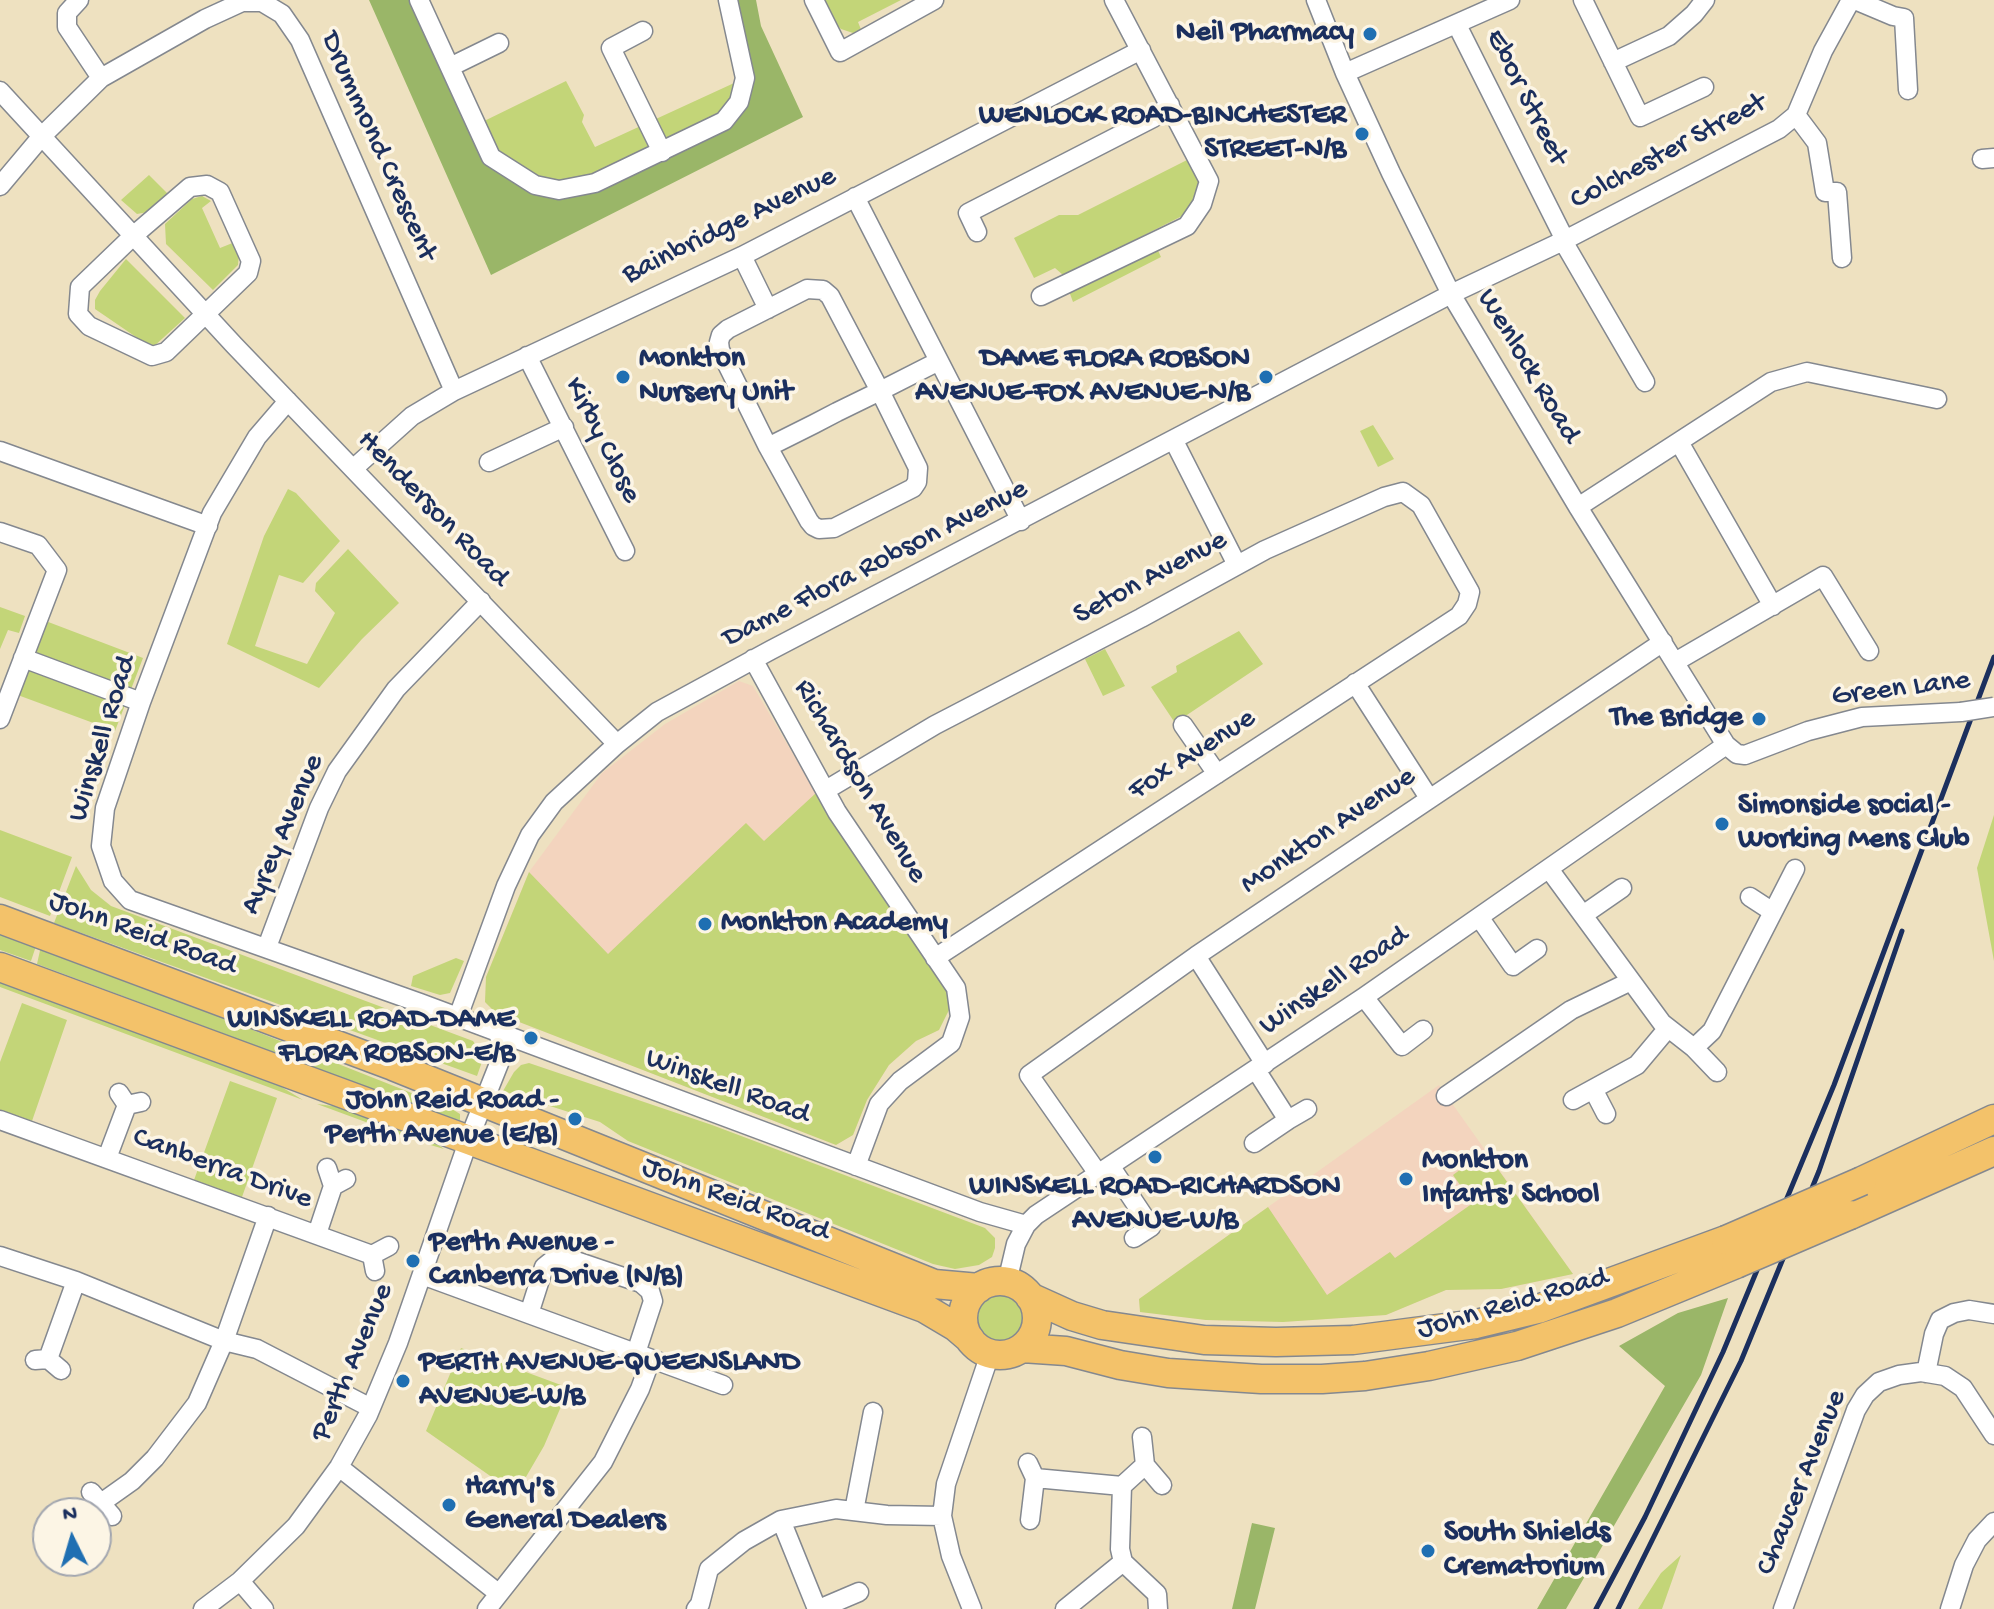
<!DOCTYPE html>
<html>
<head>
<meta charset="utf-8">
<style>
	body { margin:0 }
	#map { position:relative; width:1994px; height:1609px; overflow:hidden; background:#eee1c0; font-family:"Gochi Hand",sans-serif }
	canvas { display:block }
	.north { position:absolute; left:32px; top:1497px; width:80px; height:80px; box-sizing:border-box; background:#fcf5e5; border:2px solid #a2a6af; border-radius:50%; rotate:355deg; font-size:22px; font-weight:700; line-height:32px; text-align:center; color:#1b2f5e }
	.north::after { content:''; display:block; margin:auto; width:28px; height:36px; background:#1f6fb2; clip-path:polygon(50% 0,100% 100%,50% 72%,0 100%) }
</style>
</head>
<body>
<div id="map">
<canvas width="1994" height="1609"></canvas>
<div class="north">N</div>
</div>
<script>
const ctx = document.querySelector('canvas').getContext('2d');
ctx.lineJoin = 'round';
function paint(path, color) { ctx.fillStyle = color; ctx.fill(path, 'evenodd'); }
const toPath = rows => new Path2D(rows.map(r => 'M' + r).join(''));
function trace(path, color, width, dash) { ctx.strokeStyle = color; ctx.lineWidth = width; ctx.lineCap = dash ? 'butt' : 'round'; ctx.setLineDash(dash || []); ctx.stroke(path); }
function drawText(font, color, halo, rows, align = 'center') {
  ctx.font = font + ' "Gochi Hand",sans-serif'; ctx.lineWidth = 7; ctx.setLineDash([]); ctx.textBaseline = 'middle'; ctx.strokeStyle = halo; ctx.fillStyle = color; for (const [text, x, y, turn = 0] of rows) {
    ctx.save(); ctx.translate(x, y); ctx.rotate((+turn || 0) * Math.PI / 180); ctx.textAlign = isNaN(turn) ? turn : align; if (halo) ctx.strokeText(text, 0, 0); ctx.fillText(text, 0, 0); ctx.restore();
  }
}
paint(toPath([
	[739,681,753,686,816,793,949,995,939,1030,916,1041,889,1065,867,1100,853,1135,836,1145,496,1013,485,1002,486,977,529,872,602,773,665,724],
	[1439,1085,1573,1274,1501,1289,1446,1290,1386,1315,1283,1322,1206,1320,1140,1312,1139,1299]
]), '#f3d4be');
paint(toPath([
	[825,0,901,0,858,22,862,32,853,33,841,29,831,20],
	[745,78,724,121,559,190,491,157,476,125,566,81,584,115,582,122,595,147],
	[1189,159,1202,186,1188,213,1069,273,1063,275,1055,268,1034,278,1014,238,1059,215,1078,215],
	[149,175,168,194,148,212,137,214,121,200],
	[202,196,211,201,202,208,220,248,235,242,239,254,238,265,213,290,166,244,165,224,192,199],
	[1155,244,1161,257,1073,302,1069,291],
	[126,259,185,318,152,348,95,309,95,300,100,291],
	[1373,425,1394,459,1378,467,1360,431],
	[288,489,296,493,340,541,303,583,279,575,255,646,307,664,335,613,315,591,316,583,348,549,399,603,362,639,319,688,227,644,264,536],
	[0,607,25,616,19,633,8,630,0,649],
	[43,620,143,658,115,731,15,694],
	[1239,631,1263,664,1175,723,1151,687,1177,672,1176,666],
	[1105,649,1125,686,1103,696,1085,659],
	[816,793,949,995,951,1006,939,1030,916,1041,889,1065,867,1100,853,1135,836,1145,496,1013,485,1002,486,977,529,872,608,954,746,823,764,841],
	[1994,815,1994,961,1977,868],
	[0,830,72,857,50,916,0,897],
	[76,866,91,890,111,906,473,1041,484,1056,477,1076,54,923],
	[0,929,37,943,31,961,0,950],
	[41,946,202,1006,255,1031,452,1109,460,1114,460,1120,452,1119,37,964],
	[456,958,464,961,450,993,440,995,411,986,413,976],
	[0,973,265,1077,303,1100,0,987],
	[22,1003,67,1020,32,1121,0,1110,0,1062],
	[529,1063,712,1125,985,1228,995,1238,995,1248,992,1257,979,1265,955,1269,933,1264,628,1141,600,1122,503,1091,514,1072,521,1065],
	[230,1081,277,1098,242,1197,194,1180],
	[317,1104,341,1107,423,1134,444,1149,417,1141],
	[1485,1151,1573,1274,1501,1289,1446,1290,1386,1315,1283,1322,1206,1320,1140,1312,1139,1299,1268,1207,1327,1295,1390,1252,1395,1258,1473,1203,1453,1175],
	'974 1319a25 25 0 1 1 50 0a25 25 0 1 1-50 0Z',
	[461,1348,569,1388,544,1446,516,1494,426,1431],
	[1681,1555,1662,1609,1638,1609,1661,1573]
]), '#c3d578');
paint(toPath([
	[369,0,419,0,491,156,535,185,595,183,739,102,733,0,756,0,761,26,803,117,491,275],
	[1728,1298,1701,1375,1566,1609,1537,1609,1665,1386,1619,1346,1678,1313],
	[1252,1523,1275,1528,1255,1609,1232,1609]
]), '#9ab668');
const minor = toPath([
	[79,0,67,13,67,27,101,78],
	[419,0,491,157,535,185,559,190,595,183,724,121,739,102,745,78,728,0],
	[814,0,840,52,934,0],
	[1316,0,1345,73,1391,173,1451,294,1578,507,1726,745,1737,754,1745,755,1808,731,1862,717,1961,712],
	[1583,0,1640,117,1704,87],
	[1855,0,1893,16,1904,18,1908,90],
	[1457,25,1565,240],
	[643,31,611,48,662,152],
	[1613,62,1669,36,1694,14,1705,0],
	[450,67,499,43],
	[1345,73,1510,0],
	[0,91,234,345,617,744],
	[1796,115,1817,143,1825,192,1837,192,1842,258],
	[1982,159,1994,158],
	[207,185,220,192,251,261,248,273,166,352,152,356,89,326,78,314,80,287,133,236,190,187,207,185],
	[0,186,42,136,101,78,205,19,242,2,262,2,282,14,300,40,454,391],
	[855,197,1021,521],
	[977,232,968,213,1153,118,1170,105],
	[1563,241,1645,382],
	[742,256,768,309],
	[1041,296,1187,226,1202,204,1209,181,1114,0],
	[527,356,625,551],
	[288,401,257,437,212,513,141,702,105,808,101,846,113,881,130,900,420,1003,980,1212,1026,1225],
	[1174,441,1237,565],
	[1679,442,1773,606],
	[768,447,809,521,813,526,819,529,834,528,913,488,917,482,918,468,880,391,830,296,823,290,807,289,728,329,721,335,719,342,720,350,768,447,814,424,837,412,880,391,939,361],
	[0,451,208,526],
	[489,462,564,427],
	[354,468,412,416,454,391,742,256,1141,50],
	[1578,507,1771,382,1807,372,1937,399],
	[0,532,38,545,57,570,0,719],
	[23,658,141,702],
	[753,659,837,812,956,988,960,1017,951,1043,900,1081,879,1104,856,1166],
	[1675,662,1823,576,1869,651],
	[1355,683,1429,798],
	[1183,725,1217,774],
	[826,790,935,725,1141,618,1265,550,1384,497,1403,492,1421,505,1470,592,1467,604,1459,616,935,958],
	[1549,869,1662,1023,1694,1048,1717,1072],
	[1750,897,1773,912],
	[1583,915,1622,888],
	[1479,917,1513,966,1537,949],
	[267,947,319,808,337,771,396,689,481,601],
	[1196,956,1265,1064],
	[1364,997,1402,1046,1423,1030],
	[458,1017,506,886,530,835,554,802,617,744,657,712,771,650,1451,294,1563,241,1779,129,1796,115,1823,51,1851,0],
	[1694,1048,1712,1031,1795,869],
	[1593,1089,1606,1114],
	[119,1093,127,1105,141,1102],
	[1446,1096,1571,1010,1631,981],
	[1573,1100,1637,1065,1668,1028],
	[0,1120,372,1255],
	[1288,1120,1307,1109],
	[1254,1143,1288,1120,1256,1070],
	[107,1158,127,1105],
	[1111,1167,1151,1227,1134,1238],
	[327,1168,333,1186,346,1179],
	[1099,1175,1029,1075,1196,956,1663,642],
	[317,1234,333,1186],
	[0,1256,76,1281,224,1341,257,1349,371,1408],
	[375,1271,372,1255,389,1246],
	[422,1275,723,1385],
	[1007,1282,1016,1244,1026,1225,1036,1215,1364,997,1726,745],
	[529,1314,544,1267,554,1259,567,1258,641,1283,650,1291,653,1301,636,1353],
	[48,1359,76,1281],
	[35,1360,48,1359,61,1370],
	[1926,1373,1934,1334,1940,1320,1954,1313,1969,1310,1994,1314],
	[1142,1437,1145,1465],
	[1028,1463,1035,1478,1030,1520],
	[1145,1465,1162,1485],
	[339,1467,498,1593],
	[1035,1478,1122,1486],
	[1122,1486,1120,1549,1123,1562,1157,1594,1158,1609],
	[1122,1486,1145,1465],
	[91,1492,112,1516],
	[101,1503,132,1481,155,1458,197,1403,224,1341,268,1216],
	[854,1511,873,1412],
	[781,1520,817,1609],
	[240,1581,264,1609],
	[203,1609,240,1581,296,1526,339,1467,368,1415,398,1343,469,1139,502,1056,502,1045,498,1033],
	[487,1609,603,1462,640,1389,651,1359],
	[696,1609,700,1604,709,1569,744,1541,781,1520,836,1509,887,1515,942,1516],
	[819,1609,859,1592],
	[972,1609,951,1556,942,1516,946,1484,990,1354],
	[1065,1609,1123,1562],
	[1783,1609,1856,1410,1865,1395,1879,1382,1899,1375,1921,1372,1945,1376,1963,1388,1994,1435],
	[1950,1609,1964,1565,1977,1540,1994,1522]
]);
const highway = toPath([
	[0,919,393,1066,934,1284,979,1288],
	[0,967,924,1308,956,1327,970,1339],
	[1862,1181,1994,1119],
	[1850,1215,1994,1151],
	'963 1318a37 37 0 1 1 74 0a37 37 0 1 1-74 0Z',
	[1030,1297,1072,1316,1102,1325,1204,1340,1276,1342,1353,1340,1476,1324,1538,1309,1726,1240],
	[1022,1348,1066,1351,1120,1365,1168,1373,1261,1379,1322,1379,1365,1376,1429,1366,1517,1346,1617,1313,1736,1264]
]);
trace(minor, '#84888f', 21);
trace(highway, '#84888f', 31);
trace(minor, '#fff', 18);
trace(highway, '#f3c26a', 28);
trace(toPath([
	[1596,1609,1645,1517,1723,1352,1834,1085,1994,657],
	[1618,1609,1741,1361,1819,1171,1902,931]
]), '#1b2f5e', 5);
const minorBridge = toPath([
	[1961,712,1994,707]
]);
const highwayBridge = toPath([
	[1726,1240,1862,1181],
	[1736,1264,1850,1215]
]);
trace(minorBridge, '#84888f', 21, []);
trace(highwayBridge, '#84888f', 31, []);
trace(minorBridge, '#fff', 18);
trace(highwayBridge, '#f3c26a', 28);
for (const [x, y, r, color] of [
	[1370,34,8,"#1f6fb2"],
	[1362,134,8,"#1f6fb2"],
	[623,377,8,"#1f6fb2"],
	[1266,377,8,"#1f6fb2"],
	[1759,719,8,"#1f6fb2"],
	[1722,824,8,"#1f6fb2"],
	[705,924,8,"#1f6fb2"],
	[531,1038,8,"#1f6fb2"],
	[575,1119,8,"#1f6fb2"],
	[1155,1157,8,"#1f6fb2"],
	[1406,1179,8,"#1f6fb2"],
	[413,1261,8,"#1f6fb2"],
	[403,1381,8,"#1f6fb2"],
	[449,1505,8,"#1f6fb2"],
	[1428,1551,8,"#1f6fb2"]
]) { const dot = new Path2D(); dot.arc(x, y, r, 0, 2 * Math.PI); ctx.fillStyle = color; ctx.fill(dot); trace(dot, '#fcf5e5', 3); }
drawText('bold 30px', '#1b2f5e', '#fcf5e5', [
	["Neil Pharmacy",1354,34,"right"],
	["WENLOCK ROAD-BINCHESTER",1346,117,"right"],
	["STREET-N/B",1346,151,"right"],
	["Monkton",639,360],
	["Nursery Unit",639,394],
	["DAME FLORA ROBSON",1250,360,"right"],
	["AVENUE-FOX AVENUE-N/B",1250,394,"right"],
	["The Bridge",1743,719,"right"],
	["Simonside social -",1738,807],
	["Working Mens Club",1738,841],
	["Monkton Academy",721,924],
	["WINSKELL ROAD-DAME",515,1021,"right"],
	["FLORA ROBSON-E/B",515,1055,"right"],
	["John Reid Road -",559,1102,"right"],
	["Perth Avenue (E/B)",559,1136,"right"],
	["Monkton",1422,1162],
	["Infants' School",1422,1196],
	["WINSKELL ROAD-RICHARDSON",1155,1188,"center"],
	["AVENUE-W/B",1155,1222,"center"],
	["Perth Avenue -",429,1244],
	["Canberra Drive (N/B)",429,1278],
	["PERTH AVENUE-QUEENSLAND",419,1364],
	["AVENUE-W/B",419,1398],
	["Harry's",465,1488],
	["General Dealers",465,1522],
	["South Shields",1444,1534],
	["Crematorium",1444,1568]
], 'left');
drawText('30px', '#1b2f5e', '#fcf5e5', [
	["Ebor Street",1525,98,63],
	["Drummond Crescent",377,147,66],
	["Colchester Street",1669,153,-28],
	["Bainbridge Avenue",730,227,-26],
	["Wenlock Road",1527,367,59],
	["Kirby Close",601,441,63],
	["Henderson Road",432,510,46],
	["Dame Flora Robson Avenue",876,565,-27],
	["Seton Avenue",1151,579,-28],
	["Green Lane",1901,690,-7],
	["Winskell Road",104,739,-73],
	["Fox Avenue",1193,756,-33],
	["Richardson Avenue",859,782,59],
	["Monkton Avenue",1329,832,-34],
	["Ayrey Avenue",284,835,-67],
	["John Reid Road",142,935,20],
	["Winskell Road",1335,982,-34],
	["Winskell Road",727,1088,20],
	["Canberra Drive",222,1170,20],
	["John Reid Road",735,1201,20],
	["John Reid Road",1513,1305,-16],
	["Perth Avenue",354,1363,-67],
	["Chaucer Avenue",1803,1483,-68]
]);
</script>
</body>
</html>
